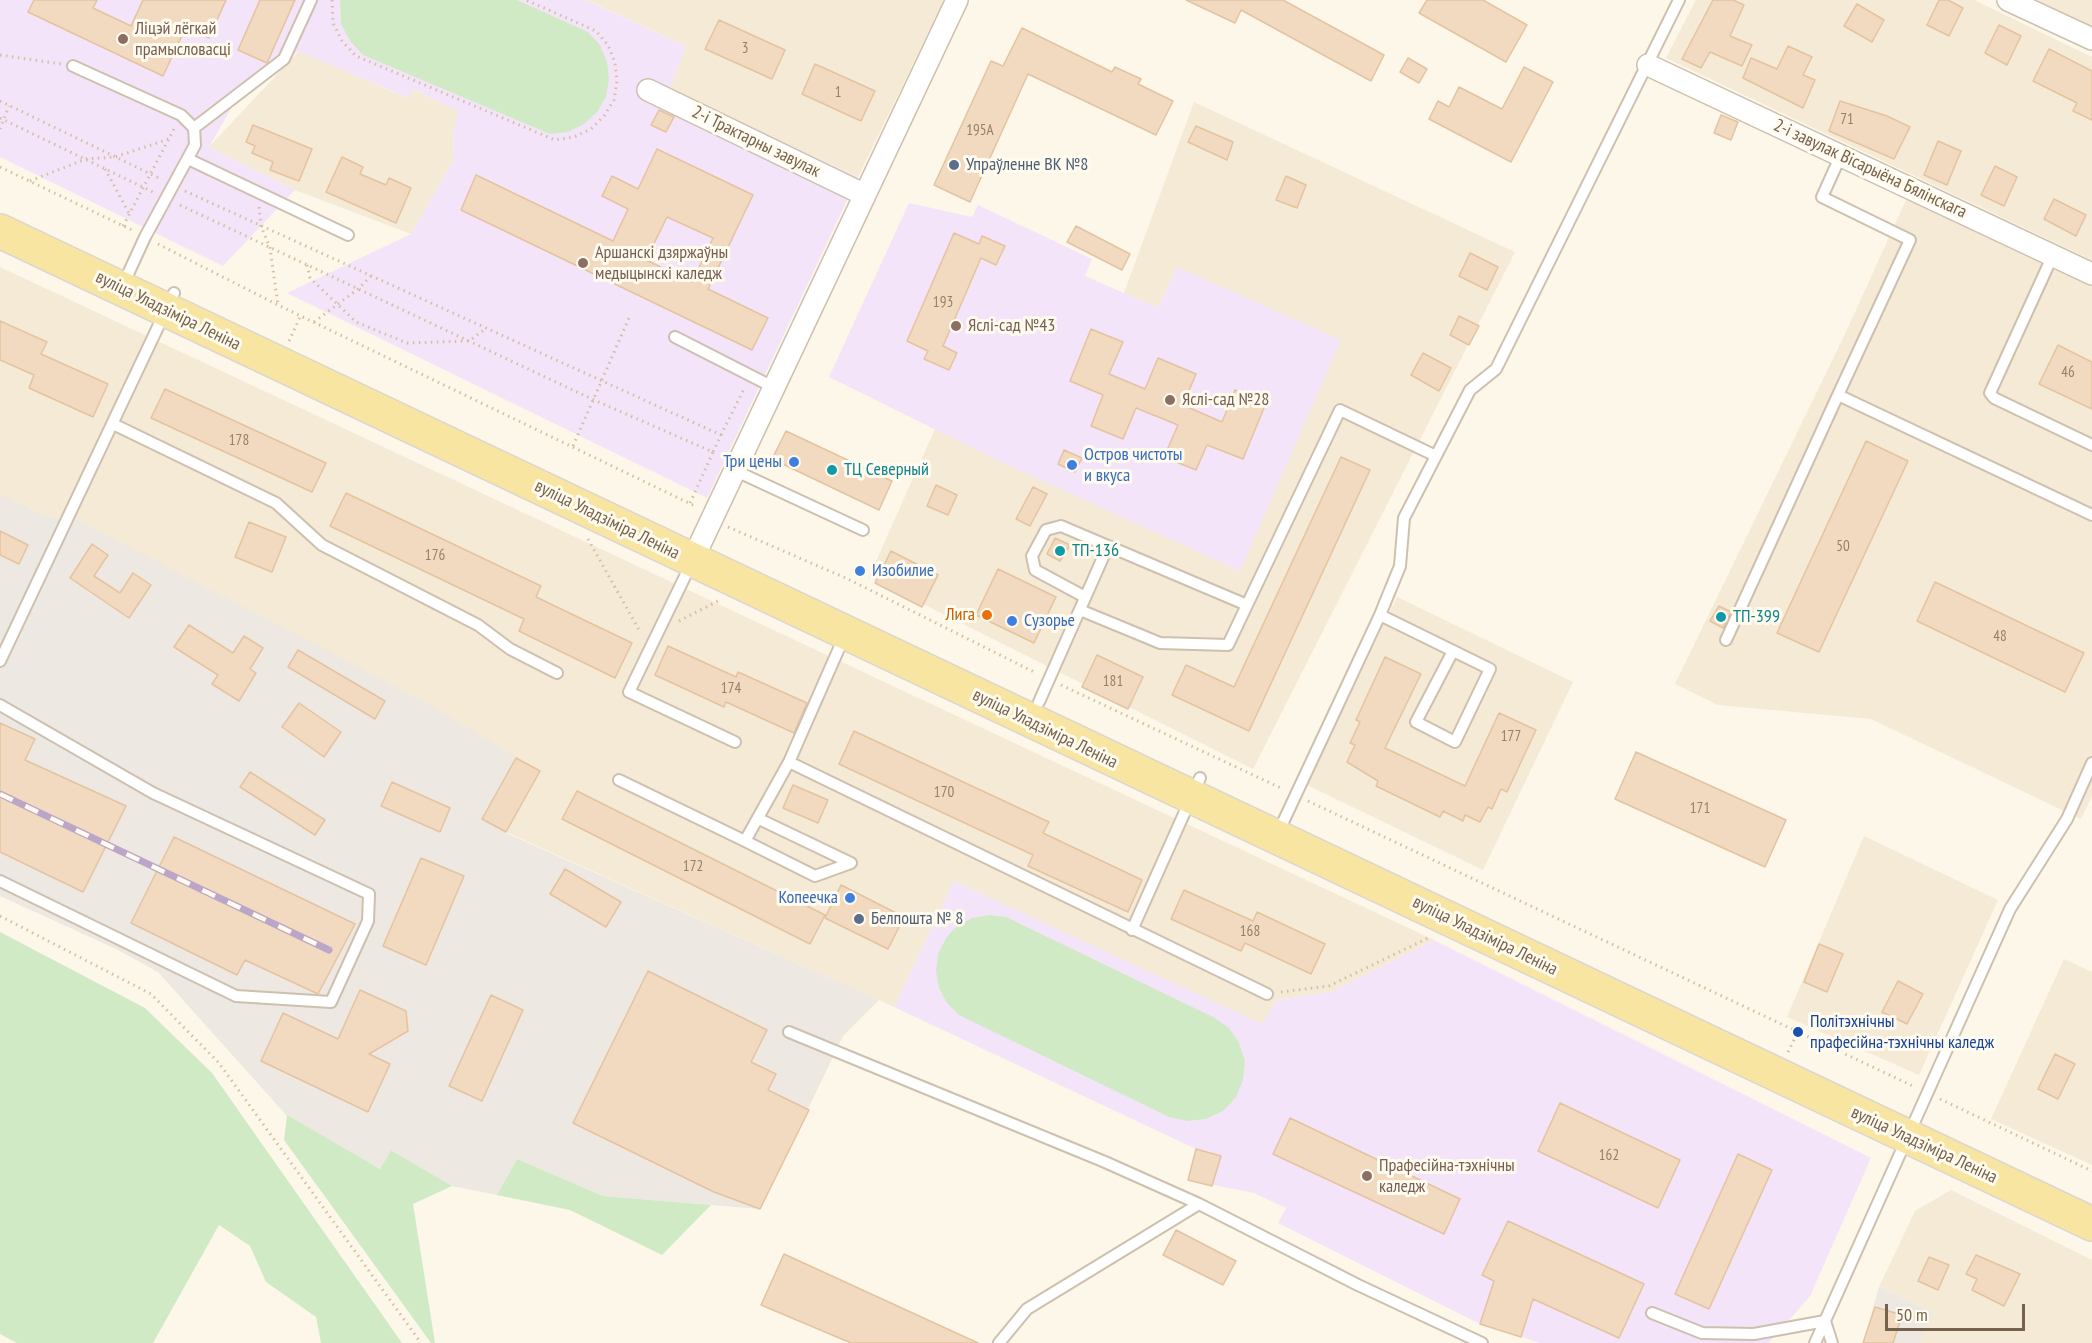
<!DOCTYPE html>
<html>
<head>
<meta charset="utf-8">
<style>
	body { margin:0 }
	#map { position:relative; width:2092px; height:1343px; overflow:hidden; background:#fcf7e8; font-family:"PT Sans Narrow",sans-serif }
	canvas { display:block }
	.scale { position:absolute; left:1885px; top:1304px; width:140px; height:27px; box-sizing:border-box; border:3px solid #76614c; border-top:0; padding-left:8px; font-size:18px; line-height:21px; white-space:nowrap; color:#76614c; -webkit-text-stroke:4px #fffbee; paint-order:stroke }
</style>
</head>
<body>
<div id="map">
<canvas width="2092" height="1343"></canvas>
<div class="scale">50 m</div>
</div>
<script>
const ctx = document.querySelector('canvas').getContext('2d');
ctx.lineJoin = 'round';
function paint(path, color) { ctx.fillStyle = color; ctx.fill(path, 'evenodd'); }
const toPath = rows => new Path2D(rows.map(r => 'M' + r).join(''));
function trace(path, color, width, dash) { ctx.strokeStyle = color; ctx.lineWidth = width; ctx.lineCap = dash ? 'butt' : 'round'; ctx.setLineDash(dash || []); ctx.stroke(path); }
function drawText(font, color, halo, rows, align = 'center') {
  ctx.font = font + ' "PT Sans Narrow",sans-serif'; ctx.lineWidth = 6; ctx.setLineDash([]); ctx.textBaseline = 'middle'; ctx.strokeStyle = halo; ctx.fillStyle = color; for (const [text, x, y, turn = 0] of rows) {
    ctx.save(); ctx.translate(x, y); ctx.rotate((+turn || 0) * Math.PI / 180); ctx.textAlign = isNaN(turn) ? turn : align; if (halo) ctx.strokeText(text, 0, 0); ctx.fillText(text, 0, 0); ctx.restore();
  }
}
paint(toPath([
	[587,0,944,0,858,177,669,90,686,46],
	[1696,0,1974,0,2092,57,2092,260,1666,58],
	[2029,0,2092,0,2092,30],
	[299,51,407,98,412,89,459,111,454,126,453,161,411,234,295,190,209,147],
	[1194,102,1515,252,1253,769,869,577,935,429,1240,571,1177,267,1158,308,1124,293],
	[1907,198,2092,287,2092,796,2081,819,1871,719,1718,705,1675,684,1846,332],
	[0,267,1434,940,1331,992,1277,1000,1262,1025,954,881,894,1007,506,832,539,771,78,520,43,515,0,494],
	[1397,597,1573,682,1483,870,1307,785],
	[1864,836,1998,900,1919,1075,1787,1017],
	[2064,959,2092,972,2092,1165,1991,1119],
	[1951,1190,2092,1260,2092,1343,1919,1343,1934,1313,1879,1287,1915,1211]
]), '#f4ead6');
paint(toPath([
	[0,494,43,515,78,520,427,703,540,771,506,833,879,1000,843,1036,760,1209,603,1196,517,1159,497,1195,452,1186,391,1150,380,1169,287,1116,158,972,114,948,0,896],
	[1879,1287,1934,1313,1919,1343,1863,1343]
]), '#ede8e1');
paint(toPath([
	[0,0,586,0,686,46,669,90,858,177,707,498,287,293,411,234,453,161,454,126,458,111,413,89,408,98,298,51,236,100,209,147,295,190,223,266,0,157],
	[909,203,972,217,978,205,1092,259,1085,276,1158,308,1177,267,1341,340,1240,571,997,460,829,377],
	[954,881,1262,1024,1277,1000,1331,992,1434,940,1871,1158,1810,1296,1769,1343,1540,1343,1480,1324,1278,1223,1286,1208,1254,1193,1188,1180,1196,1149,894,1007]
]), '#f4e4f9');
paint(toPath([
	[340,0,517,0,588,32,600,45,607,62,609,79,606,97,597,112,584,124,568,132,550,134,363,55,350,41,341,24],
	[989,915,1006,917,1213,1017,1229,1028,1239,1043,1245,1061,1243,1080,1236,1097,1223,1111,1206,1119,1187,1121,1169,1117,959,1015,947,1003,939,988,936,971,938,954,946,938,957,926,972,918],
	[0,932,145,1008,212,1073,402,1343,321,1343,316,1317,266,1282,250,1246,219,1225,153,1343,17,1343,0,1334],
	[287,1115,380,1169,391,1150,452,1186,413,1204,435,1343,431,1343,284,1140],
	[517,1159,603,1196,711,1205,662,1255,570,1210,497,1195]
]), '#d0eac6');
const building = toPath([
	[34,0,97,0,93,8,131,26,143,0,226,0,209,38,186,27,163,76,28,12,34,0],
	[260,0,295,0,267,63,238,50,260,0],
	[1186,0,1283,0,1384,55,1371,81,1241,10,1235,23,1186,0],
	[1427,0,1483,0,1527,25,1506,62,1419,13,1427,0],
	[1713,0,1733,0,1744,5,1730,36,1752,45,1742,66,1710,52,1701,68,1682,59,1713,0],
	[1939,0,1948,0,1963,8,1949,36,1927,25,1939,0],
	[1857,4,1884,20,1872,42,1844,26,1857,4],
	[719,20,785,50,772,79,705,49,719,20],
	[1999,25,2021,36,2007,65,1985,53,1999,25],
	[1022,28,1112,72,1115,67,1141,79,1138,84,1173,101,1156,135,1028,74,970,202,934,185,991,61,1003,66,1022,28],
	[1788,46,1812,57,1803,75,1815,80,1803,108,1743,78,1751,58,1777,69,1788,46],
	[2049,49,2092,71,2092,120,2073,111,2077,103,2033,81,2049,49],
	[1408,58,1427,69,1419,83,1400,72,1408,58],
	[815,64,875,91,861,121,802,94,815,64],
	[1524,67,1553,82,1511,162,1429,119,1438,101,1449,107,1459,87,1502,109,1524,67],
	[1840,101,1887,116,1910,127,1894,159,1829,131,1840,101],
	[659,110,674,117,666,132,651,125,659,110],
	[1721,115,1738,122,1731,140,1714,133,1721,115],
	[253,125,312,149,299,181,270,170,273,162,252,153,255,146,246,142,253,125],
	[1196,126,1233,142,1227,160,1188,142,1196,126],
	[1938,141,1961,151,1947,185,1924,175,1938,141],
	[657,149,753,195,708,289,768,318,752,350,461,210,476,175,613,241,628,209,602,196,612,176,638,189,657,149],
	[667,217,713,238,692,282,646,260,667,217],
	[342,157,363,167,360,174,386,185,389,178,411,188,396,223,326,192,342,157],
	[1995,166,2017,177,2004,206,1981,195,1995,166],
	[1286,176,1306,185,1297,208,1276,200,1286,176],
	[2054,199,2086,215,2076,236,2044,219,2054,199],
	[1076,226,1130,254,1122,270,1067,242,1076,226],
	[954,233,979,244,982,236,1005,246,996,265,981,258,943,346,957,353,949,370,924,359,928,351,907,341,954,233],
	[1470,253,1498,267,1487,290,1459,276,1470,253],
	[1459,316,1479,326,1469,345,1450,335,1459,316],
	[0,321,47,342,41,354,108,384,93,417,29,388,34,375,0,360,0,321],
	[1091,329,1123,342,1109,374,1145,389,1158,358,1196,374,1183,405,1222,422,1235,390,1266,403,1243,459,1207,445,1196,470,1164,457,1178,425,1136,408,1123,439,1091,426,1103,395,1070,381,1091,329],
	[2058,345,2092,362,2092,409,2039,384,2058,345],
	[1423,353,1451,368,1439,391,1411,375,1423,353],
	[165,389,326,463,312,492,151,418,165,389],
	[786,431,892,481,879,510,772,459,786,431],
	[1866,441,1908,461,1819,652,1777,633,1866,441],
	[1064,450,1082,458,1075,472,1058,464,1064,450],
	[1341,457,1370,470,1249,731,1172,695,1186,665,1234,687,1341,457],
	[936,485,957,495,948,515,927,506,936,485],
	[1033,487,1047,494,1030,526,1016,519,1033,487],
	[346,493,541,586,536,597,632,643,615,678,519,631,524,619,330,526,346,493],
	[249,522,286,537,272,572,235,557,249,522],
	[0,531,28,545,19,564,0,555,0,531],
	[1055,538,1070,545,1060,561,1047,554,1055,538],
	[92,544,108,555,94,576,120,593,133,573,151,585,129,618,70,578,92,544],
	[891,551,938,575,922,607,875,583,891,551],
	[998,569,1056,597,1034,643,976,615,998,569],
	[1935,582,2084,653,2065,692,1917,621,1935,582],
	[1719,606,1731,612,1723,628,1710,621,1719,606],
	[189,625,233,653,244,636,263,648,250,669,256,673,239,701,212,684,218,675,174,647,189,625],
	[668,646,736,677,738,672,807,703,794,733,726,702,724,707,655,675,668,646],
	[298,650,385,701,375,719,288,667,298,650],
	[1097,655,1143,677,1128,709,1082,687,1097,655],
	[1385,657,1421,674,1385,748,1465,786,1499,713,1536,730,1507,792,1501,789,1492,809,1488,807,1480,822,1465,815,1463,821,1443,811,1440,817,1376,786,1378,781,1347,762,1355,745,1350,743,1360,722,1356,720,1385,657],
	[299,703,341,732,324,757,282,727,299,703],
	[0,723,35,739,25,760,126,806,83,892,0,852,0,723],
	[854,731,1049,822,1043,833,1142,880,1128,912,1028,866,1033,855,839,764,854,731],
	[1636,752,1786,820,1765,867,1615,799,1636,752],
	[516,758,540,771,506,832,482,819,516,758],
	[250,772,325,820,315,835,240,787,250,772],
	[392,782,450,808,440,832,381,806,392,782],
	[793,785,828,800,818,823,783,808,793,785],
	[577,791,825,915,810,944,562,819,577,791],
	[174,837,355,924,318,994,245,960,237,975,131,923,174,837],
	[421,858,464,876,426,965,383,946,421,858],
	[565,869,621,902,606,927,550,894,565,869],
	[841,885,904,917,888,949,825,918,841,885],
	[1184,890,1253,921,1257,912,1325,944,1311,974,1245,943,1241,951,1171,919,1184,890],
	[1819,944,1843,954,1827,992,1804,982,1819,944],
	[648,971,767,1030,751,1062,776,1074,768,1090,809,1110,760,1209,714,1192,573,1123,648,971],
	[1898,981,1923,994,1907,1024,1882,1012,1898,981],
	[360,990,406,1011,408,1031,369,1054,390,1064,368,1112,261,1061,283,1013,338,1039,360,990],
	[491,995,523,1010,482,1101,449,1086,491,995],
	[2055,1054,2075,1064,2058,1099,2038,1089,2055,1054],
	[1560,1103,1680,1160,1658,1208,1538,1151,1560,1103],
	[1290,1118,1460,1199,1444,1234,1273,1154,1290,1118],
	[1196,1149,1221,1156,1212,1186,1188,1180,1196,1149],
	[1738,1154,1772,1170,1709,1309,1675,1294,1738,1154],
	[1508,1221,1644,1284,1619,1338,1533,1299,1521,1337,1480,1324,1494,1281,1482,1275,1508,1221],
	[1176,1230,1236,1261,1223,1285,1163,1255,1176,1230],
	[784,1254,978,1343,851,1343,761,1305,784,1254],
	[1976,1255,2020,1274,2004,1306,1972,1290,1977,1279,1966,1274,1976,1255],
	[1929,1257,1949,1265,1938,1290,1918,1281,1929,1257],
	[1875,1307,1902,1315,1893,1343,1863,1343,1875,1307]
]);
paint(building, '#f1dac0');
trace(building, '#e4c3a0', 1.5);
const lane = toPath([
	[73,66,181,115,194,128,195,145,145,237,123,285],
	[194,128,284,59,311,0],
	[1841,155,1822,197,1910,240,1838,395,2092,515],
	[188,159,348,235],
	[2053,255,1990,393,1994,398,2092,445],
	[675,337,775,388],
	[113,424,276,503,322,545,478,625,510,649,557,673],
	[736,471,863,530],
	[691,564,629,692,735,742],
	[1085,597,1035,570,1032,556,1046,530,1061,526,1108,546],
	[1080,610,1160,643,1228,645,1247,605],
	[1380,615,1490,669,1455,742,1416,722,1453,651],
	[844,637,789,762,1267,994],
	[1726,640,1838,395],
	[0,661,174,293],
	[1039,702,1108,546,1247,605,1340,410,1436,456],
	[0,705,153,793,369,894,368,921,331,1002,236,996,0,881],
	[619,780,745,841,789,762],
	[1277,835,1380,615,1400,566,1404,518,1470,390,1496,369,1679,0],
	[745,841,815,876,851,863,759,819],
	[1132,930,1200,778],
	[789,1032,1105,1162,1199,1204,1358,1285,1482,1343],
	[1652,1313,1702,1333,1754,1334,1825,1321],
	[1825,1321,1832,1343],
	[999,1343,1027,1309,1199,1204],
	[1815,1343,2010,909,2067,819,2092,763]
]);
const street = toPath([
	[2008,0,2092,39],
	[1648,65,2092,274],
	[648,90,865,195],
	[692,561,957,0]
]);
const primary = toPath([
	[0,231,2092,1224]
]);
trace(lane, '#cec0ae', 14);
trace(street, '#cec0ae', 24);
trace(primary, '#dbd6d0', 36);
trace(toPath([
	[332,0,333,23,342,41,356,56,555,140,574,137,591,129,604,116,614,100,617,81,615,63,608,45,596,31,526,0],
	[0,55,61,64],
	[0,101,161,179],
	[0,118,155,193],
	[0,129,9,106],
	[0,167,134,231],
	[105,169,130,215],
	[30,181,86,159,115,157,169,139],
	[185,191,721,435,713,452],
	[180,205,594,400,713,452,690,503],
	[259,207,261,226,270,248,278,305],
	[123,226,174,129],
	[158,244,278,305,697,507],
	[307,265,310,278,356,322,407,343,469,341,485,329],
	[314,322,358,289,371,276],
	[289,341,301,315],
	[721,435,744,389],
	[573,446,629,318],
	[728,527,848,579,1036,673],
	[588,539,639,630,642,631],
	[679,621,718,601],
	[1061,685,1283,789],
	[1308,801,1915,1087],
	[0,916,151,994,219,1063,421,1343],
	[1281,992,1329,986,1428,938],
	[1788,1052,1798,1032],
	[1940,1099,2092,1171]
]), '#d7bea2', 3, [1.5, 4.5]);
trace(lane, '#fff', 10);
trace(street, '#fff', 21);
trace(primary, '#f9e5a2', 33);
const rail = toPath([
	[0,794,329,950]
]);
trace(rail, '#bca6c7', 7);
trace(rail, '#fffbee', 4.5, [14]);
for (const [x, y, r, color] of [
	[123,39,6,"#8d6e63"],
	[954,165,6,"#5c6f8a"],
	[583,263,6,"#8d6e63"],
	[956,326,6,"#8d6e63"],
	[1170,400,6,"#8d6e63"],
	[794,462,6,"#3f7fe0"],
	[1072,465,6,"#3f7fe0"],
	[832,470,6,"#0f9aa8"],
	[1060,551,6,"#0f9aa8"],
	[860,571,6,"#3f7fe0"],
	[987,615,6,"#e8710a"],
	[1721,617,6,"#0f9aa8"],
	[1012,621,6,"#3f7fe0"],
	[850,898,6,"#3f7fe0"],
	[859,919,6,"#5c6f8a"],
	[1798,1032,6,"#1a4fb4"],
	[1367,1176,6,"#8d6e63"]
]) { const dot = new Path2D(); dot.arc(x, y, r, 0, 2 * Math.PI); ctx.fillStyle = color; ctx.fill(dot); trace(dot, '#fffbee', 2); }
drawText('15px', '#957f69', null, [
	["3",745,49],
	["1",838,93],
	["71",1847,120],
	["195А",980,131],
	["193",943,303],
	["46",2068,373],
	["178",239,441],
	["50",1843,547],
	["176",435,556],
	["48",2000,637],
	["181",1113,682],
	["174",731,689],
	["177",1511,737],
	["170",944,793],
	["171",1700,809],
	["172",693,867],
	["168",1250,932],
	["162",1609,1156]
]);
drawText('18px', '#785e54', '#fffbee', [
	["Ліцэй лёгкай",135,29],
	["прамысловасці",135,50],
	["Аршанскі дзяржаўны",595,253],
	["медыцынскі каледж",595,274],
	["Яслі-сад №43",968,326],
	["Яслі-сад №28",1182,400],
	["Прафесійна-тэхнічны",1379,1166],
	["каледж",1379,1187]
], 'left');
drawText('18px', '#76614c', '#fffbee', [
	["2-і Трактарны завулак",756,142,26],
	["2-і завулак Вісарыёна Бялінскага",1870,169,25],
	["вуліца Уладзіміра Леніна",168,311,26],
	["вуліца Уладзіміра Леніна",607,520,26],
	["вуліца Уладзіміра Леніна",1045,729,26],
	["вуліца Уладзіміра Леніна",1485,936,26],
	["вуліца Уладзіміра Леніна",1924,1145,25]
]);
drawText('18px', '#4e5e75', '#fffbee', [
	["Упраўленне ВК №8",966,165],
	["Белпошта № 8",871,919]
], 'left');
drawText('18px', '#366cbe', '#fffbee', [
	["Остров чистоты",1084,455],
	["и вкуса",1084,476],
	["Три цены",782,462,"right"],
	["Изобилие",872,571],
	["Сузорье",1024,621],
	["Копеечка",838,898,"right"]
], 'left');
drawText('18px', '#0d838f', '#fffbee', [
	["ТЦ Северный",844,470],
	["ТП-136",1072,551],
	["ТП-399",1733,617]
], 'left');
drawText('18px', '#c56008', '#fffbee', [
	["Лига",975,615]
], 'right');
drawText('18px', '#164399', '#fffbee', [
	["Політэхнічны",1810,1022],
	["прафесійна-тэхнічны каледж",1810,1043]
], 'left');
</script>
</body>
</html>
